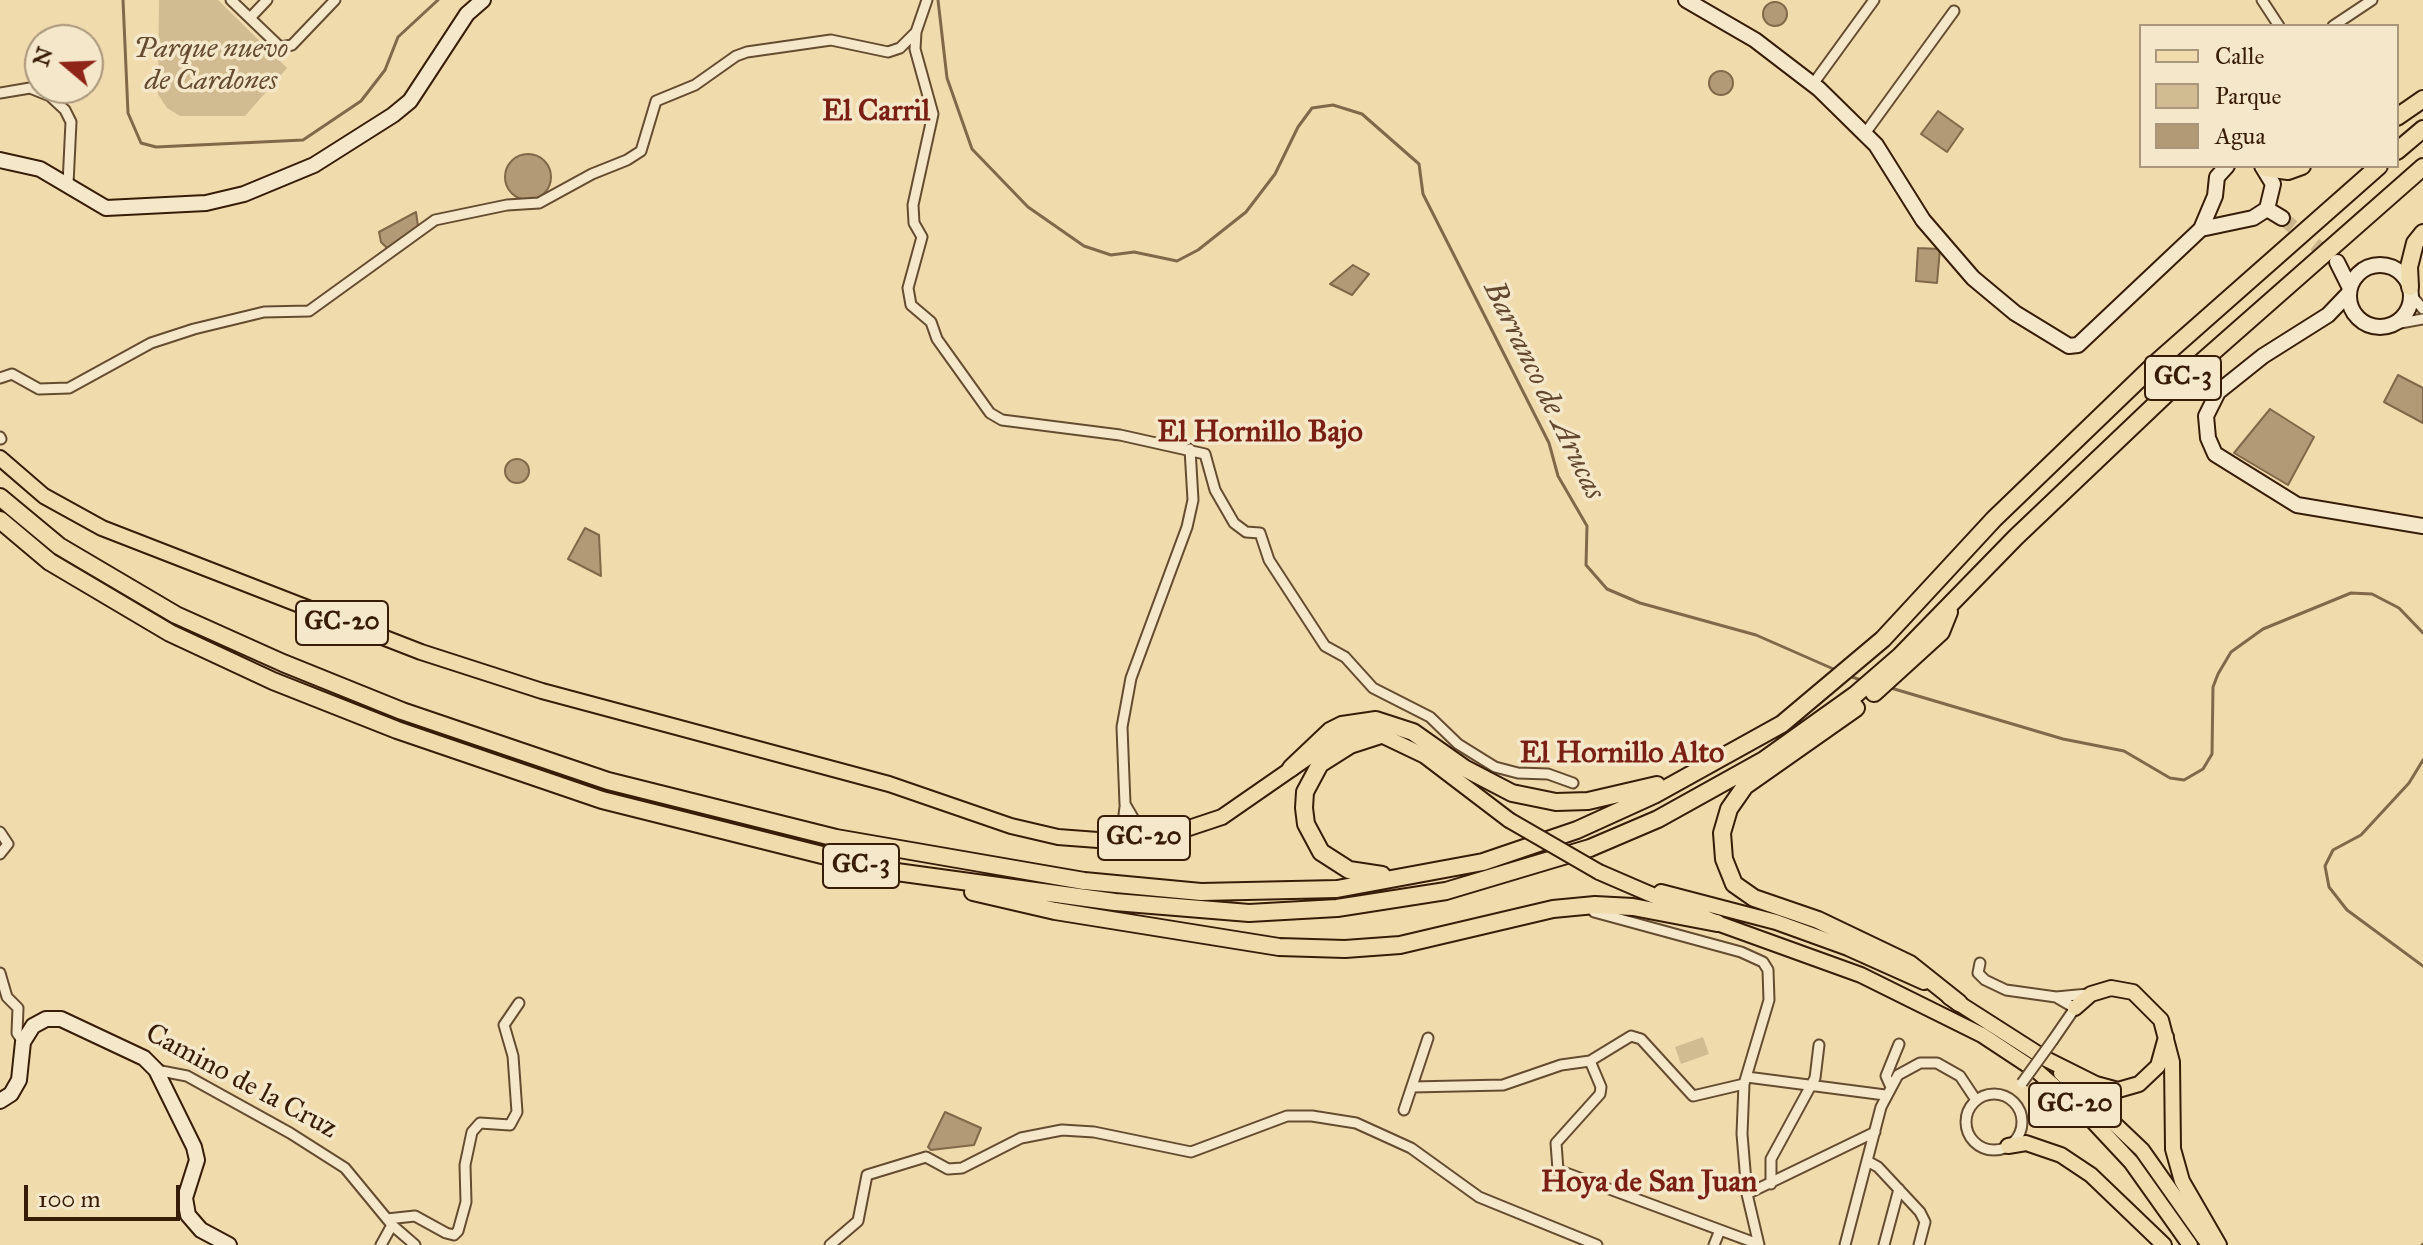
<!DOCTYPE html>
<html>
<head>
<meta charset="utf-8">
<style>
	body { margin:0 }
	#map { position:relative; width:2423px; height:1245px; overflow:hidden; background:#f0dbad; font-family:"IM FELL Great Primer",serif }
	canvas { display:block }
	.legend { position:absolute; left:2139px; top:24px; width:260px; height:144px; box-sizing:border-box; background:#f5e8ca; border:2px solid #a9967c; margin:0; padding:10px 14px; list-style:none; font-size:24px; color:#371c07 }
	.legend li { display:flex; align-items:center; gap:16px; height:40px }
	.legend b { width:40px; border:2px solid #a9967c }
	.north { position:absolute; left:24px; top:24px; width:80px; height:80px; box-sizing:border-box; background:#f5e8ca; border:2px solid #a9967c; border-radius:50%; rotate:289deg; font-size:22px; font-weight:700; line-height:32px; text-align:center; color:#371c07 }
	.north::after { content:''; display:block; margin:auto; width:28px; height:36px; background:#8f2418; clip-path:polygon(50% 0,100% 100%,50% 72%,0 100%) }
	.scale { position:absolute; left:24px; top:1185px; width:156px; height:36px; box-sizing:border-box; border:4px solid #371c07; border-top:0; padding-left:10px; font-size:24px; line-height:28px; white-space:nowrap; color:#371c07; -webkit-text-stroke:6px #f5e8ca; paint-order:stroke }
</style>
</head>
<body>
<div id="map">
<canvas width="2423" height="1245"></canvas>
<ul class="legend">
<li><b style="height:10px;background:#f0dbad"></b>Calle</li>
<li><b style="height:22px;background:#d1bb91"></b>Parque</li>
<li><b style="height:22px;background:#b19a75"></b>Agua</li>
</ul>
<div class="north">N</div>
<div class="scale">100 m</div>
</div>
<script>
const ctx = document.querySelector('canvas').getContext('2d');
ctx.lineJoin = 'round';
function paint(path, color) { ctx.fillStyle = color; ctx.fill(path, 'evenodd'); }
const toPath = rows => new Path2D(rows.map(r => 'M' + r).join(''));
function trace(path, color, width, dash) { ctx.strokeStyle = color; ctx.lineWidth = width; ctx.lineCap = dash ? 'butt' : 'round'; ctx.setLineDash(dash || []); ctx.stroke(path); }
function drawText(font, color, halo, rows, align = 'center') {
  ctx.font = font + ' "IM FELL Great Primer",serif'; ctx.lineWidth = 7; ctx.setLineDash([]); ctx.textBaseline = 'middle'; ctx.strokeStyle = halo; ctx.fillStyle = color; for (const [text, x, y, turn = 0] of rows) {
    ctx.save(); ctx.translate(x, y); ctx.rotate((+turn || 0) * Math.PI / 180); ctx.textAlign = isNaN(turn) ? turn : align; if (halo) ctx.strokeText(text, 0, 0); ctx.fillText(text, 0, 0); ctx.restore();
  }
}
paint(toPath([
	[159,0,218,0,287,68,245,116,180,116,167,108,158,94],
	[1703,1037,1709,1054,1681,1064,1675,1047]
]), '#d1bb91');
const water = toPath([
	'1763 14a12 12 0 1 1 24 0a12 12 0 1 1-24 0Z',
	'1709 83a12 12 0 1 1 24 0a12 12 0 1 1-24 0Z',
	[1938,111,1963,129,1947,152,1921,134,1938,111],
	'505 177a23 23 0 1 1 46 0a23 23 0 1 1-46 0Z',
	[416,212,418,226,387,248,381,242,379,232,416,212],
	[1918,248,1940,249,1937,283,1916,281,1918,248],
	[1353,265,1369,274,1352,295,1330,284,1353,265],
	[2398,375,2423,388,2423,423,2384,402,2398,375],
	[2270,409,2314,437,2288,485,2234,453,2270,409],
	'505 471a12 12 0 1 1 24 0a12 12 0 1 1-24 0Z',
	[585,528,599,535,601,576,568,559,585,528],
	[945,1112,981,1128,974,1145,931,1150,928,1147,945,1112]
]);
paint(water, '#b19a75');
trace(water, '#806849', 2);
trace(toPath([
	[123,0,128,113,141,143,156,147,303,140,361,101,385,70,398,37,438,0],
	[938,0,947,78,972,149,1028,207,1084,246,1111,255,1134,252,1177,261,1198,250,1246,212,1275,174,1298,127,1312,108,1333,105,1362,114,1419,164,1423,194,1549,443,1558,476,1587,526,1586,565,1607,589,1640,603,1756,635,1838,671],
	[1849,676,1864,681],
	[1891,688,2063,739,2124,751,2170,778,2184,780,2203,769,2212,754,2213,687,2218,674,2231,652,2263,629,2351,593,2372,594,2399,608,2423,633],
	[2423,760,2409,783,2361,835,2333,850,2325,866,2329,887,2347,910,2423,966],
	[2422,1245,2423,1244]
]), '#806849', 3);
trace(toPath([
	[2282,218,2332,258]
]), '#cbb58c', 14, [14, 7]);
const street = toPath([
	[231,0,280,47,292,45,335,0],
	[2262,0,2279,26],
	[250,18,267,0],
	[2333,26,2372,0],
	[916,32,915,49,933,114,913,205,914,223,922,237,908,288,911,305,931,322,937,339,990,413,1002,420,1120,435,1205,454,1215,490,1234,523,1246,532,1260,533,1269,560,1325,646,1345,657,1373,688,1430,717,1458,744,1495,767,1518,773,1548,774,1573,783],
	[1813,84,1874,0],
	[0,93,30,88,50,96,65,110,71,122,68,184],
	[1866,132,1954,11],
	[2411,295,2423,309],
	[2395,324,2423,319],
	[0,378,12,374,39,389,69,388,151,343,194,329,264,312,309,311,435,220,507,205,539,203,592,174,627,160,641,151,656,101,695,85,736,56,747,52,831,40,888,52,900,48,916,32,927,0],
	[0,437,1,439],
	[0,832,8,844,0,854],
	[1145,838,1125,804,1122,727,1131,678,1187,527,1193,500,1190,449],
	[1111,841,1123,823,1125,807],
	[1594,912,1741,952,1763,962,1768,970,1769,1000,1744,1084,1742,1134,1747,1194,1759,1245],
	[1980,963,1978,973,1985,980,2006,990,2056,997,2075,1008,2053,1040],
	[0,973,7,997,18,1008,17,1033,23,1042],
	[2056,997,2088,994],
	[1590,1061,1601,1087,1600,1094,1556,1143,1558,1170,1758,1244],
	[156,1070,187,1076,290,1133,345,1168,392,1225,415,1245],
	[1747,1077,1885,1095],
	[1890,1085,1886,1076,1899,1044],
	[1412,1087,1503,1085,1561,1065,1590,1061,1631,1036,1641,1039,1693,1096,1744,1084],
	'1966 1122a28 28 0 1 1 56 0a28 28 0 1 1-56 0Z',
	[1404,1110,1428,1038],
	[1867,1161,1878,1167,1920,1212,1925,1222,1919,1245],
	[1771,1184,1771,1159,1815,1078,1819,1045],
	[1747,1194,1875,1132],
	[387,1219,415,1216,446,1233,454,1235,458,1231,466,1202,465,1165,472,1132,480,1123,510,1125,517,1112,513,1056,504,1025,519,1003],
	[381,1245,392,1225],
	[830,1245,858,1221,867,1175,926,1157,948,1169,962,1168,1021,1138,1062,1130,1094,1132,1191,1152,1287,1116,1312,1116,1356,1123,1411,1148,1479,1197,1597,1245],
	[1714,1245,1720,1230],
	[1845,1245,1881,1107,1898,1075,1920,1063,1937,1063,1960,1076,1976,1100],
	[1884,1245,1899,1189]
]);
const secondary = toPath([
	[1686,0,1755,40,1819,89,1876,145,1923,220,1973,278,2015,313,2069,346,2078,345,2201,229,2215,196,2217,177,2227,166],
	[0,160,40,169,106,208,206,203,244,194,314,165,393,115,410,101,467,14,483,0],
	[2267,209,2282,218],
	[2201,229,2253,218,2267,209,2273,184,2262,166],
	[2337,262,2350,288],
	'2349 296a31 31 0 1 1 62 0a31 31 0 1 1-62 0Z',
	[2349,293,2328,315,2263,356,2218,392,2206,416,2208,438,2215,454,2297,505,2423,526],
	[0,1101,11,1094,19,1080,23,1042,33,1026,46,1019,61,1019,144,1058,156,1070,194,1147,197,1160,185,1198,188,1215,201,1230,229,1245]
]);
const primary = toPath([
	[0,458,44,496,102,528,421,652,542,691,889,784,1011,826,1058,837,1111,841,1177,832,1222,817,1323,747,1349,735,1381,735,1425,756,1509,820],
	[1599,872,1717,923,1861,975,1982,1035,2038,1072,2089,1117,2131,1162,2190,1245],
	[1661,892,1776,922,1848,948,1924,982],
	[1949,997,2046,1059,2096,1084,2118,1090,2139,1084,2158,1066,2166,1037],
	[2075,1008,2091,994,2111,988,2133,992,2161,1020,2172,1062,2173,1149,2182,1181,2219,1245],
	[2061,1073,2142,1150,2209,1245],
	[2008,1146,2026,1143,2061,1155,2091,1175,2164,1245]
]);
const highway = toPath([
	[2397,117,2423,99],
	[2397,151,2423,129],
	[2265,168,2288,171,2302,166],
	[2410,287,2409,267,2415,243,2423,233],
	[0,497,59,546,176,615,283,663,402,711,608,781,836,838,1084,881,1201,892,1337,889,1483,862,1577,830,1654,795,1782,724,1883,639,1994,519,2157,362,2379,166],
	[0,520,50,562,170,633,273,681,397,730,602,800,882,870,1115,902,1249,913,1337,908,1446,891,1590,848,1658,819,1764,760,1855,695,1900,656,2016,537,2180,381,2423,167],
	[1874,693,1941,632,1949,612],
	[1856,708,1745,786,1729,809,1722,833,1724,859,1734,884,1754,898,1818,920,1910,964,1959,1003],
	[1381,735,1350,745,1320,764,1305,792,1304,808,1306,824,1321,852,1349,870,1382,875],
	[1291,768,1330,731,1342,725,1376,720,1413,732,1464,768,1512,793,1556,802,1588,801,1657,785],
	[973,892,1055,911,1279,947,1345,949,1400,945,1553,909,1595,905,1633,907,1717,923]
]);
trace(street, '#654c30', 13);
trace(secondary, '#371c07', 18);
trace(primary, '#371c07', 18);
trace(highway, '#371c07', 20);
trace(street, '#f5e8ca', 9);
trace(secondary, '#f5e8ca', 14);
trace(primary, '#f0dbad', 14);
trace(highway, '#f0dbad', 16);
const streetBridge = toPath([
	[2022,1083,2053,1040]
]);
const primaryBridge = toPath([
	[1509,820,1599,872]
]);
trace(streetBridge, '#654c30', 13, []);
trace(primaryBridge, '#371c07', 18, []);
trace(streetBridge, '#f5e8ca', 9);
trace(primaryBridge, '#f0dbad', 14);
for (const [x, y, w] of [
	[2183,378,76],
	[342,623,92],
	[1144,838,92],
	[861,866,76],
	[2075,1105,92]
]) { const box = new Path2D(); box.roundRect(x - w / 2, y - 22, w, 44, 6); ctx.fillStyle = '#f5e8ca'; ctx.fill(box); trace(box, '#371c07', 2); }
drawText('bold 26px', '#371c07', null, [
	["GC-3",2183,378],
	["GC-20",342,623],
	["GC-20",1144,838],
	["GC-3",861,866],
	["GC-20",2075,1105]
]);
drawText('italic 28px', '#654c30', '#f5e8ca', [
	["Parque nuevo",211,50],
	["de Cardones",211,82]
]);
drawText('28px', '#371c07', '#f5e8ca', [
	["Camino de la Cruz",241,1082,28]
]);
drawText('bold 30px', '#7a1f14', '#f5e8ca', [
	["El Carril",876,113],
	["El Hornillo Bajo",1260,434],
	["El Hornillo Alto",1622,755],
	["Hoya de San Juan",1649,1184]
]);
drawText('italic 30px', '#62482e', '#f5e8ca', [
	["Barranco de Arucas",1543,391,64]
]);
</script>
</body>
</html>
